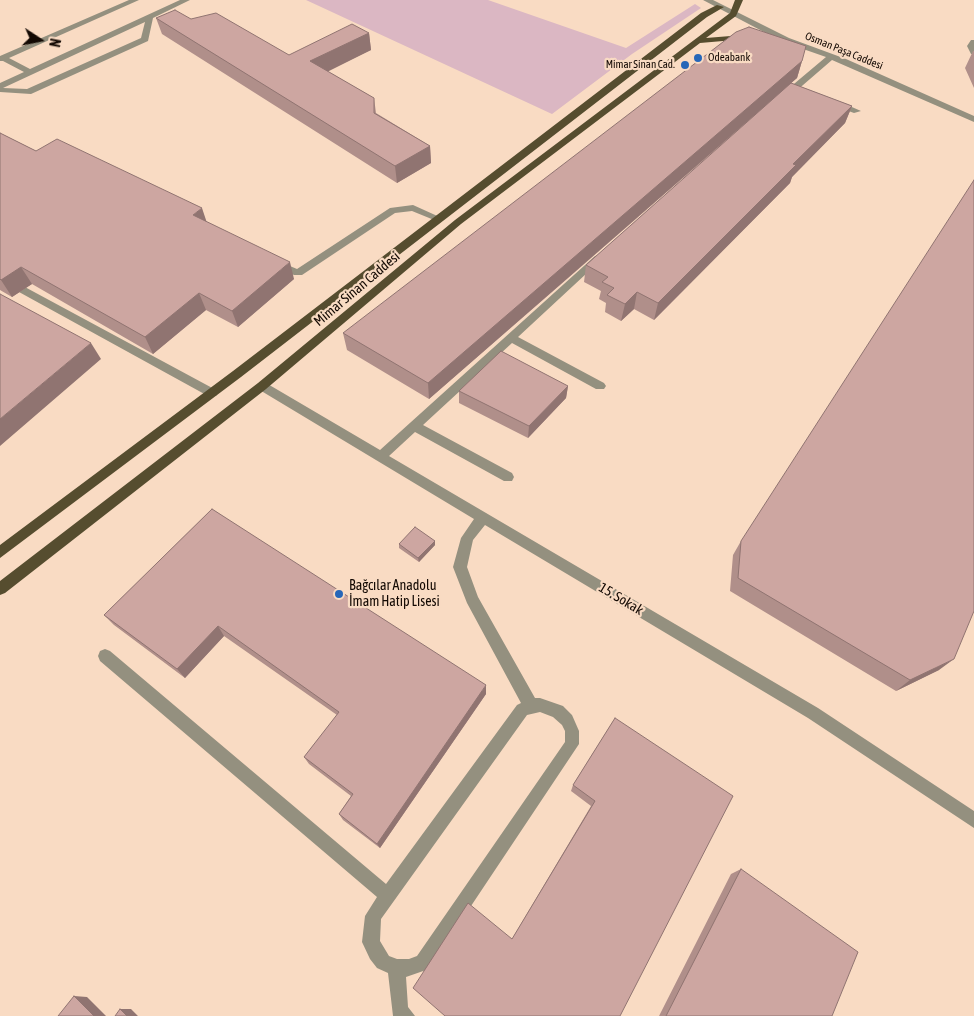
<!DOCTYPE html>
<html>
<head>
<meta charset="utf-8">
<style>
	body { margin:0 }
	#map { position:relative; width:974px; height:1016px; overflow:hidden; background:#f9dbc3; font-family:"Asap Condensed",sans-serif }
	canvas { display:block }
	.north { position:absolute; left:15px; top:15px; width:50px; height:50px; -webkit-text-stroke:4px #f9dbc3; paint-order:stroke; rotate:101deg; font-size:14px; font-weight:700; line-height:20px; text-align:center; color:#130903 }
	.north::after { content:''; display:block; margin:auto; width:18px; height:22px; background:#130903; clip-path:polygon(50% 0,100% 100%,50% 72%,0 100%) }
</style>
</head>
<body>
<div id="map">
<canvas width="974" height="1016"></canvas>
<div class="north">N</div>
</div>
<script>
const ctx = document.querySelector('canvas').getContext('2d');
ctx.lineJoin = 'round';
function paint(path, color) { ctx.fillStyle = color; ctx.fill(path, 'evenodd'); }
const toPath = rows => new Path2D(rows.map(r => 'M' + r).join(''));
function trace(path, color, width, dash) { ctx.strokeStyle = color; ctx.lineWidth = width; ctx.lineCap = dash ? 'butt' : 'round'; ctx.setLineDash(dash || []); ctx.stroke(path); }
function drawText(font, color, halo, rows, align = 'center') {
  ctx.font = font + ' "Asap Condensed",sans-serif'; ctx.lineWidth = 4.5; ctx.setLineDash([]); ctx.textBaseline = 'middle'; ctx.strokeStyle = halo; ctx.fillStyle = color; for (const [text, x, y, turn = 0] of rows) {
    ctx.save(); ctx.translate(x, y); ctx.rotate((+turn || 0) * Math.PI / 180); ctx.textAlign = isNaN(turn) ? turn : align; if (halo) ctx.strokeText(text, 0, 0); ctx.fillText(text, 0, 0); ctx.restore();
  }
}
paint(toPath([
	[306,0,488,0,626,48,695,4,701,8,632,54,552,114]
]), '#dbb7c3');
paint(toPath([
	[129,0,139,0,9,58,30,69,180,0,190,0,153,18,148,41,31,94,0,92,0,83,24,72,3,61,0,61,0,56,129,0],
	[145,22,141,38,27,89,3,88,145,22],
	[703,0,713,0,789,38,846,59,974,116,974,122,832,60,788,98,782,98,782,94,826,57,783,42,703,0],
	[971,40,974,40,974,54,971,54,967,46,971,40],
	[832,101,838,101,861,111,854,113,832,105,832,101],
	[413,205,444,219,439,222,412,211,395,213,302,275,294,275,273,264,278,261,297,269,390,208,413,205],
	[598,255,601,256,601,260,518,337,604,383,606,386,604,389,596,389,512,343,423,425,512,473,514,477,512,481,504,481,415,432,389,456,818,708,974,811,974,828,808,718,485,525,473,540,467,567,478,597,535,698,540,698,563,706,572,715,579,731,579,744,429,969,406,977,408,1007,415,1016,393,1016,388,973,377,968,370,959,362,942,365,916,377,897,100,661,98,656,100,651,105,649,110,651,386,884,517,705,521,703,467,603,453,567,461,538,474,519,258,389,256,386,262,382,266,383,380,450,595,256,598,255],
	[540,712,553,717,562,725,565,731,565,742,417,956,409,959,397,959,389,956,380,941,381,919,527,715,540,712],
	[23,286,216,390,218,393,216,396,208,396,19,292,18,290,23,286]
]), '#94907f');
paint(toPath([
	[735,0,743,0,736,16,706,38,743,35,746,35,746,39,700,43,461,224,266,389,5,593,0,595,0,581,258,383,455,220,730,13,735,0],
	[717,5,724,7,707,17,241,377,0,558,0,545,233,371,701,13,717,5]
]), '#564d2f');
paint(toPath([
	[156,18,191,19,289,55,369,33,371,50,327,71,374,98,376,113,430,146,431,163,397,183,162,34],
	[973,51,974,51,974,88,965,68],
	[802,61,797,78,791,83,852,106,845,123,792,177,790,183,654,320,634,309,621,321,605,312,606,303,599,299,601,291,584,282,586,265,767,105,429,399,347,350,343,333],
	[0,133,36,151,207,222,294,279,238,327,206,310,153,354,32,284,12,297,0,290],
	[568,386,566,398,528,438,459,403,459,391],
	[212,509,486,694,380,848,343,820,339,814,351,796,309,764,304,757,337,715,224,636,185,678,114,625,104,615],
	[435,541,435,545,419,562,399,548,399,544],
	[741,541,939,670,896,691,730,591,733,555],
	[615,718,620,1016,512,939,591,806,571,791,573,785],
	[741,869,832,1016,659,1016,731,874]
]), '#b08f8a');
paint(toPath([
	[369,33,371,50,313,79,310,61],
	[802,61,797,78,429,399,428,383],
	[852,106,845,123,792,177,790,183,654,320,658,303,793,164],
	[430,146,431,163,397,183,395,166],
	[202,208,208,226,193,215],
	[290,262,294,279,238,327,232,311],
	[21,267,32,284,12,297,1,280],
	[637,292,634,309,621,321,625,304],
	[199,293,206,310,153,354,145,337],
	[91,343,101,359,0,446,0,419],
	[568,386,566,398,528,438,529,426],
	[435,541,435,545,419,562,418,558],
	[218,626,224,636,185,678,177,669],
	[954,659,939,670,896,691,910,680],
	[486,685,486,694,380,848,377,844],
	[74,996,87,997,106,1016,94,1016],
	[120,1009,131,1009,138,1016,127,1016]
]), '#907471');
const building = toPath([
	[175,10,191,19,216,13,289,55,352,24,369,33,310,61,374,98,374,113,430,146,395,166,156,18,175,10],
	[749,27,806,46,802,61,428,383,343,333,736,32,749,27],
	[791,83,852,106,793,164,796,165,658,303,637,292,625,304,607,295,614,288,602,282,608,277,586,265,791,83],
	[0,133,36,151,57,139,202,208,193,215,290,262,232,311,199,293,145,337,21,267,1,280,0,279,0,133],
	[974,180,974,611,954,659,910,680,738,578,741,541,974,180],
	[0,294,91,343,0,419,0,294],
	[501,351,568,386,529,426,459,391,501,351],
	[212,509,486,685,377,844,339,814,353,794,304,757,339,712,218,626,177,669,104,615,212,509],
	[415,527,435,541,418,558,399,544,415,527],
	[615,718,733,796,620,1016,445,1016,413,988,468,903,512,939,595,801,573,785,615,718],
	[741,869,858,952,832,1016,666,1016,741,869],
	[74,996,94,1016,58,1016,74,996],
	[120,1009,127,1016,115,1016,120,1009]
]);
paint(building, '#cda6a1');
trace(building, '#907471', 1);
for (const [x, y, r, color] of [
	[698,58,5,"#2666b8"],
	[685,65,5,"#2666b8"],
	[339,594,5,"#2666b8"]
]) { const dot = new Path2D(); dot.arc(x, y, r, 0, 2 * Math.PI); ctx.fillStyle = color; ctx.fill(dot); trace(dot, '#f9dbc3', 2); }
drawText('11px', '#130903', '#f9dbc3', [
	["Osman Paşa Caddesi",844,51,22]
]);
drawText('11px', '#130903', '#f9dbc3', [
	["Odeabank",708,58],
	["Mimar Sinan Cad.",675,65,"right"]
], 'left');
drawText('14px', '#130903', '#f9dbc3', [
	["Mimar Sinan Caddesi",357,289,-40],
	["15. Sokak",621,599,31]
]);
drawText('14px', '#130903', '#f9dbc3', [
	["Bağcılar Anadolu",349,586],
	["İmam Hatip Lisesi",349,602]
], 'left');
</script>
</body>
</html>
